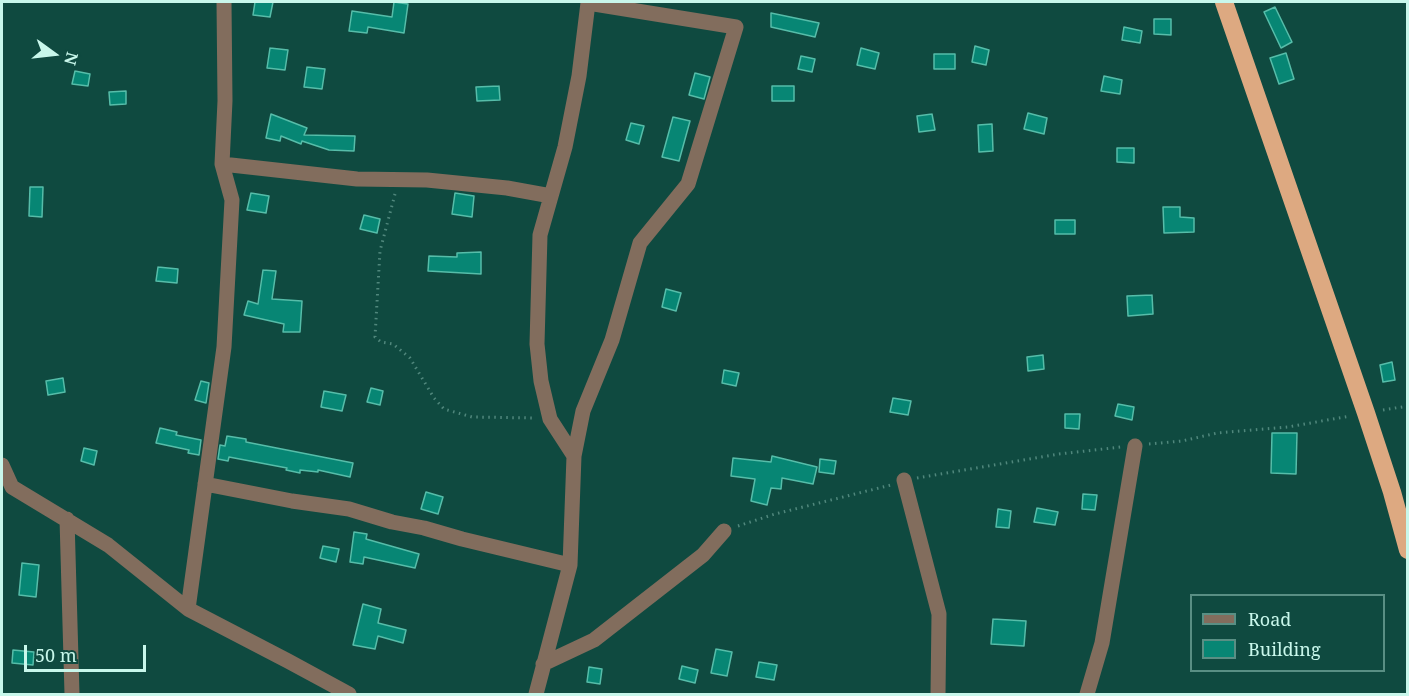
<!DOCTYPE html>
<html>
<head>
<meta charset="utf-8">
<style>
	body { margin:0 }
	#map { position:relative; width:1409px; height:696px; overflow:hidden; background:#0f4a40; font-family:"Noto Serif",serif }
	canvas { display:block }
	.frame { position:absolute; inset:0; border:3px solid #c8f7eb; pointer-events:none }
	.legend { position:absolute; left:1190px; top:594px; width:195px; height:78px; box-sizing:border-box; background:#0f4a40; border:2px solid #598f84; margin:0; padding:8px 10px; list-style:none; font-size:18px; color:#c8f7eb }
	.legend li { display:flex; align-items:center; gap:12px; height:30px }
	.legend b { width:30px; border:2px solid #598f84 }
	.north { position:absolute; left:24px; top:24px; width:60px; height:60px; -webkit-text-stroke:4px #0f4a40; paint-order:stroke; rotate:105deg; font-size:16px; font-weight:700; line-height:24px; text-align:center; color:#c8f7eb }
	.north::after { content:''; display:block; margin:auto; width:21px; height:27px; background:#c8f7eb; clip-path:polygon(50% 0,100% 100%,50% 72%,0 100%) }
	.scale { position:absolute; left:24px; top:645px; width:122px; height:27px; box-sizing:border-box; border:3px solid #c8f7eb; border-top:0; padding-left:8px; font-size:18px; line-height:21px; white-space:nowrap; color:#c8f7eb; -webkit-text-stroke:4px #0f4a40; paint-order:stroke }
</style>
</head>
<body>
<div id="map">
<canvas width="1409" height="696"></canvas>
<div class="frame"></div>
<ul class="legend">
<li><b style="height:8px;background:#826d5d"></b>Road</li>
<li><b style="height:16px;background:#078674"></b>Building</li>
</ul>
<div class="north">N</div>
<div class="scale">50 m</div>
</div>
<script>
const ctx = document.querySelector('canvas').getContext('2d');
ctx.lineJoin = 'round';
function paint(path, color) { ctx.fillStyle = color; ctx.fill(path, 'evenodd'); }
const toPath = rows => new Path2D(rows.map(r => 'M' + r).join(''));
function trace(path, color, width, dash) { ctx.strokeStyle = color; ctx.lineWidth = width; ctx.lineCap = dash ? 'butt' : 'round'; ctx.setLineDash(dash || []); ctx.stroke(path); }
const building = toPath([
	[255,2,273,2,270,17,253,15,255,2],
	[394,2,408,4,404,33,368,27,367,33,349,31,352,11,392,17,394,2],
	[1275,7,1292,42,1281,48,1264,12,1275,7],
	[771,13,819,23,815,37,771,27,771,13],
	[1154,19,1171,19,1171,35,1154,34,1154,19],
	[1124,27,1142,31,1140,43,1122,40,1124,27],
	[975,46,989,50,986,65,972,62,975,46],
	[270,48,288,50,285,70,267,68,270,48],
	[861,48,879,53,875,69,857,65,861,48],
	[1286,53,1294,79,1279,84,1270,58,1286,53],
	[934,54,955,54,955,69,934,69,934,54],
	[801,56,815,59,812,72,798,69,801,56],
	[307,67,325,69,322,89,304,87,307,67],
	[75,71,90,74,88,86,72,84,75,71],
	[695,73,710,77,704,99,689,95,695,73],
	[1104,76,1122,80,1120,94,1101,91,1104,76],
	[499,86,500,100,477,101,476,87,499,86],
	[772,86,794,86,794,101,772,101,772,86],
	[126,91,126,104,110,105,109,92,126,91],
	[1028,113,1047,118,1044,134,1024,129,1028,113],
	[271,114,307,128,304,135,355,136,354,151,329,150,302,141,301,144,281,136,280,141,266,138,271,114],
	[932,114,935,130,919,132,917,116,932,114],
	[673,117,690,121,679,161,662,157,673,117],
	[631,123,644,126,639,144,626,140,631,123],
	[992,124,993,151,979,152,978,125,992,124],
	[1117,148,1134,148,1134,163,1117,162,1117,148],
	[30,187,43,187,42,217,29,216,30,187],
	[251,193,269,196,266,213,247,210,251,193],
	[455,193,474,196,472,217,452,214,455,193],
	[1163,207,1180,207,1180,217,1194,218,1194,232,1164,233,1163,207],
	[364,215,380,219,377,233,360,229,364,215],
	[1055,220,1075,220,1075,234,1055,234,1055,220],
	[481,252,481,274,428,271,429,256,457,257,457,253,481,252],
	[158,267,178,269,177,283,156,281,158,267],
	[263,270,276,271,272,299,302,301,300,332,283,332,284,324,244,315,248,301,258,304,263,270],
	[666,289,681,293,676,311,662,307,666,289],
	[1152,295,1153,314,1128,316,1127,296,1152,295],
	[1043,355,1044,369,1028,371,1027,357,1043,355],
	[1392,362,1395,380,1383,382,1380,365,1392,362],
	[724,370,739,373,736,386,722,383,724,370],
	[63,378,65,392,48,395,46,381,63,378],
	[201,381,209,383,206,403,195,400,201,381],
	[371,388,383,391,380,405,367,402,371,388],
	[324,391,346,395,342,411,321,407,324,391],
	[893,398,911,401,908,415,890,412,893,398],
	[1118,404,1134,407,1132,420,1115,416,1118,404],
	[1065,414,1080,414,1079,429,1065,428,1065,414],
	[160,428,177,432,176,435,201,440,199,455,188,453,189,450,156,443,160,428],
	[1272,433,1297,433,1296,474,1271,473,1272,433],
	[227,436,246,439,246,442,353,463,350,477,318,470,318,472,300,470,300,473,286,470,287,468,229,457,228,461,218,459,220,445,225,446,227,436],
	[84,448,97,451,94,465,81,461,84,448],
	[772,456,817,467,813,484,782,478,781,489,771,488,767,505,751,501,755,479,731,476,733,458,771,462,772,456],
	[820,459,836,461,834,474,819,472,820,459],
	[426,492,443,497,438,514,421,509,426,492],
	[1083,494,1097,495,1095,510,1082,509,1083,494],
	[1037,508,1058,512,1055,525,1034,522,1037,508],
	[998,509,1011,511,1009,528,996,527,998,509],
	[354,532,367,534,366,539,419,554,415,568,364,557,363,564,350,562,354,532],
	[323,546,339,549,336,562,320,558,323,546],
	[22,563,39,565,36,597,19,595,22,563],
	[363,604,381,609,378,623,406,630,403,643,378,636,375,649,353,645,363,604],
	[993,619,1026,621,1024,646,991,644,993,619],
	[716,649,732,652,727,676,711,673,716,649],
	[13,650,34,652,33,665,12,663,13,650],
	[759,662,777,665,774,680,756,677,759,662],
	[682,666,698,670,695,683,679,679,682,666],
	[589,667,602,669,600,684,587,682,589,667]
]);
paint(building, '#078674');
trace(building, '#56bda9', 1.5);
trace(toPath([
	[395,194,380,251,375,337,381,342,393,344,410,358,434,398,444,409,472,417,536,418],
	[1383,410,1408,406],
	[1149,444,1182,441,1217,433,1288,427,1350,416],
	[917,478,1059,454,1121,447],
	[738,526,775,514,891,485]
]), '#50877c', 3, [1.5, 4.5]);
trace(toPath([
	[222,164,357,179,427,180,507,188,551,196],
	[2,465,12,487,108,545,188,609,288,661,349,694],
	[904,480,939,614,938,694],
	[205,484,292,501,349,509,392,522,424,528,462,539,570,565],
	[67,519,72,694],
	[188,609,224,347,232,200,222,164,225,101,224,2],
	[543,664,594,640,703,555,724,531],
	[536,694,570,565,574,456,583,411,612,340,640,243,688,184,736,27,588,3,579,76,565,147,540,235,537,344,541,381,550,419,574,456],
	[1087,694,1102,643,1135,446]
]), '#826d5d', 15);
trace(toPath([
	[1224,2,1366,413,1392,492,1408,550]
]), '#dda981', 18);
</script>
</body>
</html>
